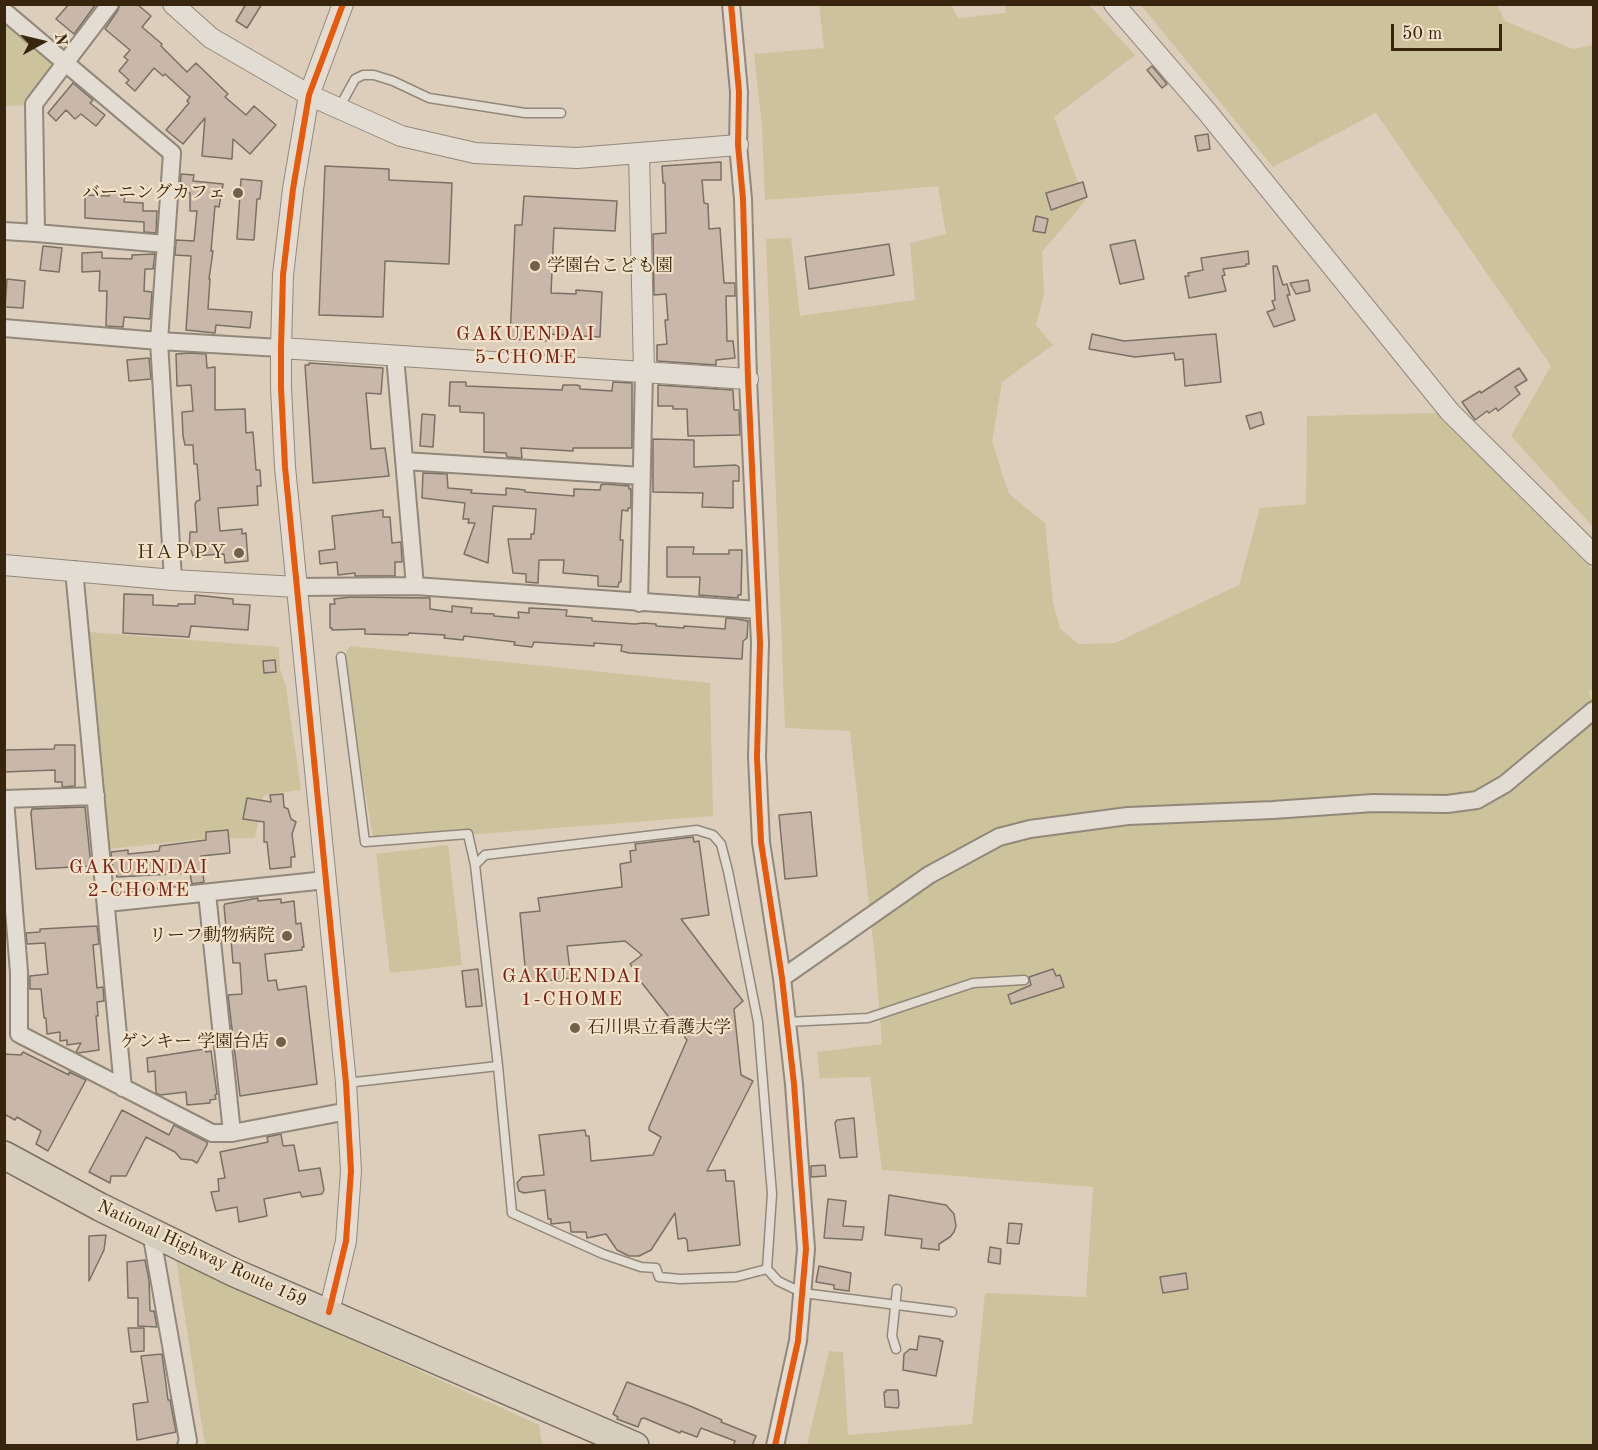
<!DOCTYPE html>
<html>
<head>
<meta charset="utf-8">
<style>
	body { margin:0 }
	#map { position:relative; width:1598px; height:1450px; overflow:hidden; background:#dcceba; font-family:"Old Standard TT",serif }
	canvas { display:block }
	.frame { position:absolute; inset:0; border:6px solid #37250e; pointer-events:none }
	.north { position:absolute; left:12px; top:12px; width:60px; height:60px; -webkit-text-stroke:4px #f1e2c9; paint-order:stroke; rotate:82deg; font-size:16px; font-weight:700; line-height:24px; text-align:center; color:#37250e }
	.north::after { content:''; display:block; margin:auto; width:21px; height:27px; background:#37250e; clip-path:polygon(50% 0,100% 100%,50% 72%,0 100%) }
	.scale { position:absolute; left:1391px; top:24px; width:111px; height:27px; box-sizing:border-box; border:3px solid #37250e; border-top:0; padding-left:8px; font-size:18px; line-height:21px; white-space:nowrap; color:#37250e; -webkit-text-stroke:4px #f1e2c9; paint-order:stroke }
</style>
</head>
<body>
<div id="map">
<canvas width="1598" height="1450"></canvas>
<div class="frame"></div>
<div class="north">N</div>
<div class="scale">50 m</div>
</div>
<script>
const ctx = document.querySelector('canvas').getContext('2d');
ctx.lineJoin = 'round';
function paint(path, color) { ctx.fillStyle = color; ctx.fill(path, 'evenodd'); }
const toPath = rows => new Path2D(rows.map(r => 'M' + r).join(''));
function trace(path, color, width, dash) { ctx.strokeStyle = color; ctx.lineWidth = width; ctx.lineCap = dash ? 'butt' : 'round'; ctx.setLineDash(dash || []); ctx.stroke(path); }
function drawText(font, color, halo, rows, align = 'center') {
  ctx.font = font + ' "Old Standard TT","Noto Serif JP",serif'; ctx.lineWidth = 4.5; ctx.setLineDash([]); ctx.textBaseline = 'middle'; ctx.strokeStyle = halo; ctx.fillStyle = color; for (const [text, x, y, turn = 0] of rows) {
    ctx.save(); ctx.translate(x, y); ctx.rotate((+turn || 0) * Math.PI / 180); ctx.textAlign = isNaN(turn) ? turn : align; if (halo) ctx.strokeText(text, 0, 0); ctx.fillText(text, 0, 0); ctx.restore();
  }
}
paint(toPath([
	[1088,4,1135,55,1054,117,1085,201,1042,252,1044,294,1036,325,1053,345,1002,382,992,442,1009,494,1045,523,1053,602,1060,628,1078,644,1115,643,1239,585,1260,508,1306,504,1307,416,1439,413,1593,570,1594,688,1588,692,1594,703,1593,1445,807,1445,829,1351,843,1352,848,1435,972,1424,985,1293,1086,1297,1093,1187,882,1170,870,1077,820,1078,817,1052,882,1044,876,968,850,731,785,728,766,239,791,238,800,316,915,300,910,243,946,234,938,186,863,193,765,200,762,127,754,54,824,48,819,5,951,5,958,18,1006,13,1005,5],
	[1141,5,1497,5,1505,21,1573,49,1593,45,1593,527,1511,436,1551,366,1376,113,1273,167],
	[4,23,57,65,27,105,5,106],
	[89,632,279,647,280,669,286,687,301,790,264,795,255,838,201,839,109,849],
	[350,646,710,683,713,816,374,842,356,742,346,652],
	[448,845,462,965,390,973,376,854],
	[176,1260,539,1425,542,1445,205,1445]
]), '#ccc39c');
const building = toPath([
	[69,4,96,4,74,34,56,19,69,4],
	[120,4,137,4,151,16,142,27,162,44,161,46,187,72,196,63,228,94,225,97,246,115,254,106,276,125,250,154,233,139,232,159,202,156,205,118,183,144,166,130,189,103,187,101,190,97,165,74,163,76,154,68,135,91,126,83,129,80,119,71,128,60,124,57,130,50,105,29,118,10,120,4],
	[246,4,262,4,247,28,236,21,246,4],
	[1152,66,1167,84,1162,88,1147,70,1152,66],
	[73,83,93,100,90,103,105,115,96,126,81,114,75,119,66,110,56,121,48,113,73,83],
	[1208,134,1210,149,1198,151,1195,136,1208,134],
	[721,162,721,180,702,180,704,203,708,204,709,229,720,228,724,283,735,283,735,296,726,296,727,341,733,341,735,358,716,360,716,365,657,361,657,345,667,344,665,320,668,320,666,294,654,295,653,234,666,233,665,183,663,183,662,166,721,162],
	[325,166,389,169,389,180,452,183,449,264,385,261,383,317,319,315,325,166],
	[181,174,194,175,193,181,223,184,219,207,215,206,211,251,213,251,209,279,210,279,208,309,252,312,250,328,216,325,215,333,186,330,191,256,175,255,176,240,194,241,197,211,190,211,190,193,180,192,181,174],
	[241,179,262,181,260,199,257,199,254,240,237,239,241,179],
	[1083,182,1087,197,1051,210,1046,193,1083,182],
	[110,193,125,194,124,202,143,203,143,211,157,211,156,233,144,232,144,222,85,218,85,195,109,196,110,193],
	[524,196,617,201,615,231,554,228,551,293,576,294,576,290,602,292,600,337,548,334,547,341,510,339,515,225,522,225,524,196],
	[1036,216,1048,219,1045,233,1033,231,1036,216],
	[1135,240,1144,279,1120,284,1110,245,1135,240],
	[889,244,894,275,809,289,805,257,889,244],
	[43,246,62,248,59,272,40,270,43,246],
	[1248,251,1249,264,1246,264,1246,266,1223,269,1225,275,1222,276,1226,291,1189,298,1185,276,1189,276,1188,273,1203,270,1201,258,1248,251],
	[102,252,102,258,132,259,132,255,155,254,153,269,145,269,144,291,152,292,150,319,124,317,123,327,106,326,107,291,99,291,100,271,82,272,82,253,102,252],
	[1273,266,1277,266,1283,285,1287,284,1290,295,1287,295,1295,320,1274,327,1267,312,1275,309,1272,301,1275,300,1273,266],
	[7,279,25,281,23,308,5,307,7,279],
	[1308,280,1310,291,1296,294,1290,283,1308,280],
	[1092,334,1124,341,1216,334,1221,382,1185,386,1183,359,1175,360,1174,353,1135,357,1089,349,1092,334],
	[189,353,206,354,207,368,215,367,215,410,245,409,246,433,253,432,256,470,260,470,261,486,257,486,258,505,218,508,220,531,242,529,242,534,246,533,248,561,225,563,224,554,193,556,191,550,189,550,190,532,197,532,195,504,197,501,200,500,197,464,194,464,193,445,185,445,183,436,182,412,193,411,191,385,177,386,176,354,189,353],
	[149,358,151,379,129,381,127,360,149,358],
	[309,363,383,368,381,394,366,393,371,449,385,448,389,476,313,483,305,365,309,365,309,363],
	[1519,368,1527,380,1515,387,1520,394,1498,411,1496,408,1489,413,1487,411,1475,420,1462,402,1480,391,1481,393,1519,368],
	[450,382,466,382,466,386,562,390,563,385,577,385,580,386,580,389,612,391,613,382,632,383,632,448,573,448,573,451,521,448,522,458,507,457,506,453,484,452,484,413,460,412,460,406,449,406,450,382],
	[658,385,733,390,734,410,739,410,740,435,688,436,687,409,673,409,673,406,658,406,658,385],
	[1261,412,1264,424,1250,429,1246,416,1261,412],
	[422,414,435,415,433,447,420,446,422,414],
	[653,439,694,440,694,467,736,465,739,467,739,481,733,481,733,508,702,507,703,493,653,492,653,439],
	[423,473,447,474,448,488,472,490,471,493,506,495,506,488,525,490,525,492,574,496,574,489,600,490,601,485,604,484,629,486,629,489,631,489,631,508,628,508,628,511,622,510,620,540,623,540,621,582,619,582,618,587,598,586,598,576,563,573,564,560,539,560,538,583,526,582,526,574,513,573,508,539,531,539,531,534,534,534,536,509,493,506,488,563,464,554,475,523,468,523,469,519,463,519,465,503,422,498,423,473],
	[383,510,383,517,390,517,392,543,401,542,402,562,395,562,395,576,355,576,355,573,338,575,337,562,320,564,319,551,335,549,332,516,383,510],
	[667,547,694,547,693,554,729,554,729,550,742,550,741,595,738,595,738,598,699,595,700,577,667,577,667,547],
	[124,594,153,595,153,605,178,606,178,604,195,604,195,595,233,599,233,604,250,605,248,630,191,626,189,637,123,633,124,594],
	[351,597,430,598,430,609,452,612,452,606,472,608,471,613,494,614,494,616,519,618,518,612,529,613,529,608,551,609,567,610,566,616,592,618,592,621,635,624,643,623,656,624,656,626,684,628,684,626,725,629,726,618,737,619,748,621,747,638,743,641,742,659,629,653,621,651,622,645,594,643,594,646,534,642,532,647,514,645,515,642,464,636,463,640,444,638,445,635,409,633,408,635,365,634,365,629,332,630,332,628,330,628,330,604,335,604,334,599,351,597],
	[275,660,276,672,264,673,263,661,275,660],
	[55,745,75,745,75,786,62,787,62,782,55,782,55,770,4,772,4,750,54,749,55,745],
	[283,794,284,807,288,809,291,819,296,822,292,834,295,857,291,857,291,867,270,869,267,842,264,842,264,822,243,819,247,798,271,802,270,795,283,794],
	[85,807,91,866,36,869,31,813,32,809,85,807],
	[811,812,817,876,785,879,779,815,811,812],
	[228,830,230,853,201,856,204,882,192,884,190,873,117,877,116,873,113,873,111,852,128,850,128,854,159,851,160,846,206,840,206,832,228,830],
	[693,837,694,842,699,841,709,915,681,919,743,1001,734,1009,741,1075,753,1081,707,1171,725,1170,726,1181,734,1181,740,1245,688,1251,687,1240,685,1238,678,1239,675,1213,651,1250,639,1256,629,1256,617,1250,606,1234,587,1238,586,1232,571,1232,570,1222,551,1224,551,1219,548,1219,545,1190,524,1193,519,1191,517,1183,522,1177,544,1175,539,1135,585,1130,586,1136,589,1136,591,1161,653,1155,661,1137,649,1130,649,1127,687,1040,634,973,636,972,630,964,642,955,625,941,567,946,571,978,529,983,529,976,526,977,520,913,540,911,538,898,622,887,620,864,631,862,630,851,636,850,635,844,693,837],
	[258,898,258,901,281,899,281,903,294,901,296,924,301,923,304,947,302,947,302,950,265,954,266,965,268,981,276,980,278,990,306,986,317,1084,240,1096,228,995,242,994,240,963,233,963,230,927,226,927,224,906,225,904,258,898],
	[97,926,99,944,93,945,97,988,103,987,104,1001,97,1002,98,1016,96,1016,99,1050,78,1053,76,1052,81,1043,67,1045,67,1040,60,1041,60,1032,47,1034,46,1018,44,1018,41,989,30,989,30,976,48,974,45,943,27,944,26,933,40,932,40,929,97,926],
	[478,969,482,1006,466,1007,462,971,478,969],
	[1053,969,1056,976,1060,975,1064,987,1011,1004,1008,995,1031,985,1029,977,1053,969],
	[205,1049,206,1052,211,1051,217,1094,215,1095,216,1099,210,1100,210,1103,187,1105,186,1092,160,1095,156,1093,155,1071,148,1072,147,1058,205,1049],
	[23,1052,69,1075,69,1072,86,1080,48,1151,36,1144,41,1131,17,1117,15,1120,4,1114,4,1054,21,1055,23,1052],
	[122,1110,169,1135,174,1125,207,1142,207,1145,197,1163,192,1160,181,1159,175,1152,146,1137,126,1176,111,1176,110,1183,89,1172,122,1110],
	[854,1118,857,1157,840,1158,835,1123,837,1120,854,1118],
	[281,1134,283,1146,294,1145,299,1171,320,1168,324,1190,322,1194,302,1197,300,1192,264,1199,267,1216,239,1222,237,1207,216,1211,211,1192,219,1191,218,1179,225,1178,220,1152,268,1142,267,1137,281,1134],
	[825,1165,826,1176,811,1177,811,1166,825,1165],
	[889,1195,946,1205,954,1214,956,1226,954,1232,950,1237,939,1244,939,1250,921,1248,922,1239,885,1235,889,1195],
	[828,1199,846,1201,843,1226,864,1227,862,1240,824,1238,828,1199],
	[1009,1223,1022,1224,1019,1244,1007,1243,1009,1223],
	[106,1235,104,1250,89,1281,89,1236,106,1235],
	[990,1247,1001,1249,1000,1264,988,1262,990,1247],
	[145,1260,149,1280,150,1311,154,1311,157,1327,138,1326,138,1298,128,1298,127,1262,145,1260],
	[819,1266,851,1273,849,1291,834,1289,834,1285,816,1282,819,1266],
	[1186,1273,1188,1289,1163,1293,1160,1277,1186,1273],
	[128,1328,144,1328,144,1351,131,1352,128,1328],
	[919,1336,940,1339,940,1341,943,1341,936,1376,903,1370,904,1354,910,1349,917,1350,919,1336],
	[162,1354,168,1400,170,1400,176,1432,137,1440,133,1404,148,1402,141,1356,162,1354],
	[627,1382,690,1406,722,1420,721,1422,756,1436,752,1446,733,1446,735,1441,701,1428,697,1437,681,1431,680,1433,644,1418,641,1419,638,1427,617,1419,618,1417,613,1414,627,1382],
	[886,1390,898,1390,899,1405,898,1408,885,1407,884,1392,886,1392,886,1390]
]);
paint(building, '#c9b8a9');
trace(building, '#7a7063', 1.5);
const service = toPath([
	[339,108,355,79,363,75,374,75,393,81,429,98,525,113,561,113],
	[341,657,365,842,468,834,475,865],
	[787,1022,868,1018,973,983,1024,980],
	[498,1066,512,1213,603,1254,641,1267,656,1268,659,1277,680,1279,736,1277,767,1269,778,1281,803,1293,952,1312],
	[346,1083,498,1066,475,865,485,855,697,830,713,835,721,844,728,871,758,1022,772,1194,767,1269],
	[896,1349,892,1336,897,1289]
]);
const minor = toPath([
	[110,4,34,104,36,233,166,244],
	[731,4,739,92,738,145,743,199,748,379,760,643,757,757,761,842,782,978,794,1084,806,1249,798,1341,775,1446],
	[4,11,172,153,159,341,173,580],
	[4,231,36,233],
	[4,328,159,341,281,348],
	[395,356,415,586],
	[404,461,642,476],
	[74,570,123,1088],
	[297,587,415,586,758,610],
	[639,603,644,371],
	[4,799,96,796],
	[5,799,19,972,19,1034,212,1133,232,1133,348,1111],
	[207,893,232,1133],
	[107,903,326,880],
	[782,978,929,875,999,837,1030,829,1128,816,1273,810,1373,803,1447,804,1477,800,1505,784,1594,710],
	[151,1232,188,1441,186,1446]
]);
const tertiary = toPath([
	[173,4,211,38,309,95,401,136,475,153,577,158,738,145],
	[1114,4,1208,113,1450,412,1594,555],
	[639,153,644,371],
	[281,348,748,379],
	[4,565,173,580,297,587],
	[329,1312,346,1241,351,1171,346,1083,285,467,281,388,281,348,283,275,293,189,309,95,343,4]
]);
const trunk = toPath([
	[4,1155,100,1207,235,1273,635,1446]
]);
trace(service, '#92887a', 11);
trace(minor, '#92887a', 20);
trace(tertiary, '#92887a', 22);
trace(trunk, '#7a7063', 30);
trace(service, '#e3dcd2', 8);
trace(minor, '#e3dcd2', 16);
trace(tertiary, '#e3dcd2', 20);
trace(trunk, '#d7cdbd', 27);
trace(toPath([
	[731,4,739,92,738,145,743,199,748,379,760,643,757,757,761,842,782,978,794,1084,806,1249,798,1341,775,1446],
	[329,1312,346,1241,351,1171,346,1083,285,467,281,388,281,348,283,275,293,189,309,95,343,4]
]), '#e8590c', 6);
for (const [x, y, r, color] of [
	[238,193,6,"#71604a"],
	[535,266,6,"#71604a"],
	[239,553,6,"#71604a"],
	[287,936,6,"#71604a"],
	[575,1028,6,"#71604a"],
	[281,1042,6,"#71604a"]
]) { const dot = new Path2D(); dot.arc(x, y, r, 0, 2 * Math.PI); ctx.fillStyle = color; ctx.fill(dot); trace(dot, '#f1e2c9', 2); }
drawText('18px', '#37250e', '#f1e2c9', [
	["バーニングカフェ",226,193],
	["学園台こども園",547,266,"left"],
	["ＨＡＰＰＹ",227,553],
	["リーフ動物病院",275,936],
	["石川県立看護大学",587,1028,"left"],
	["ゲンキー 学園台店",269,1042]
], 'right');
drawText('18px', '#37250e', '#f1e2c9', [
	["National Highway Route 159",202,1254,25]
]);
ctx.letterSpacing = '1.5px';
drawText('20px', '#7a1f14', '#f1e2c9', [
	["GAKUENDAI",526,335],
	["5-CHOME",526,358],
	["GAKUENDAI",139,868],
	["2-CHOME",139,891],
	["GAKUENDAI",572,977],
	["1-CHOME",572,1000]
]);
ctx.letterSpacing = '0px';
</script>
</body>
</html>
